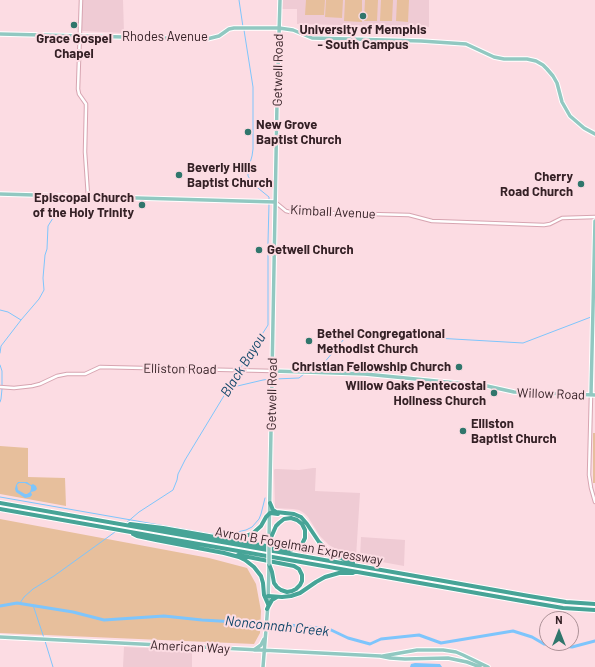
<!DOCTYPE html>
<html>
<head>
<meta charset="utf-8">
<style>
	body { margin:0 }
	#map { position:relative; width:595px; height:667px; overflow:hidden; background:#fcdce3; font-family:Barlow,sans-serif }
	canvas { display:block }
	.north { position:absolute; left:539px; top:611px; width:40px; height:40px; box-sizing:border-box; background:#fcdce3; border:1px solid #ac9197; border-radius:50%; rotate:0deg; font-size:11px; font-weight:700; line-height:16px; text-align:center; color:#352126 }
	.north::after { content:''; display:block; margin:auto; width:14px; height:18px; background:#30766c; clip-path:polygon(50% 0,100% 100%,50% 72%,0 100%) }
</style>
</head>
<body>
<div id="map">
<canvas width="595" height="667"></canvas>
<div class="north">N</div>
</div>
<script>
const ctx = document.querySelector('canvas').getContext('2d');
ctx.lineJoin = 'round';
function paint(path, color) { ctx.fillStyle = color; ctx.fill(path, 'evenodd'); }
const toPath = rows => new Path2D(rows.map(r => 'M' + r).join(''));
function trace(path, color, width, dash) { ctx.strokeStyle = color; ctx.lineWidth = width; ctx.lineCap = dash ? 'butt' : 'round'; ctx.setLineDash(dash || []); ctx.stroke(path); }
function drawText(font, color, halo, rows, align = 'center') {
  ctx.font = font + ' Barlow,sans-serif'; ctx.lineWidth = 4; ctx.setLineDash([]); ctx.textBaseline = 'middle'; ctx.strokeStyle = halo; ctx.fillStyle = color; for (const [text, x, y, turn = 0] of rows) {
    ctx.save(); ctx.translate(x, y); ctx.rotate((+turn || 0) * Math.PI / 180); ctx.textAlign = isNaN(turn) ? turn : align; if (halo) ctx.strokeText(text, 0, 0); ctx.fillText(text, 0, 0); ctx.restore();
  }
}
paint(toPath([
	[82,0,123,0,124,33,83,31,81,30],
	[282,0,429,0,429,27,297,24,297,9,282,9],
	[313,468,316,468,315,491,360,493,356,557,348,556,329,545,320,536,308,517,304,513,299,510,293,509,275,508,274,470,275,469,277,469,299,470],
	[361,537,405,540,404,566,360,558],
	[124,647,192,650,192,667,123,667]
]), '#efcbd4');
paint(toPath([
	[306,0,325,0,324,15,305,15],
	[326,0,343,0,342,18,325,17],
	[345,0,362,0,362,22,344,21],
	[365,0,378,0,377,21,364,21],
	[381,0,393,0,392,21,380,21],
	[397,0,409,0,408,22,396,21],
	[593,433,595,433,595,483,593,483],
	[0,446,28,448,28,477,65,478,66,506,0,494],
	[0,519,209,558,247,568,256,584,261,611,260,633,254,644,0,633]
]), '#e7bf9c');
paint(toPath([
	[18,482,27,482,31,485,33,484,36,486,37,489,35,491,31,492,32,495,30,497,25,498,16,492,15,489,16,485],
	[19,483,25,483,31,486,31,489,30,492,27,494,25,494,18,490,17,485],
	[415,663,440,664,442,667,410,667,411,664]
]), '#7ec5fc');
trace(toPath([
	[239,0,243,27],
	[244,30,253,87,253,149,252,156,248,170,248,176,253,184,269,197,269,201],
	[0,310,8,312,21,320,1,346,0,353],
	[21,320,39,299,44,290,43,278,45,255,47,249,48,226,53,218,58,217],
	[346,336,349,333,523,343,591,317],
	[0,365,2,371,2,386],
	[240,369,268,325,268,242,269,204],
	[307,371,311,367,323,364,344,339],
	[275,379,299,378,304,374],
	[229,388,263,380,270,379],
	[0,402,1,399,2,389],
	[0,497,211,534,224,535,246,530,252,527,259,519,261,514,265,498],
	[125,524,139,512,173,490,177,480,178,474,185,460,239,371],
	[20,603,24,597,33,589,54,576,115,532],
	[33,605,44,638],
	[45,641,53,667]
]), '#7ec5fc', 1);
trace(toPath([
	[0,606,17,603,73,612,104,620,164,616,202,620,289,625,329,629,348,638,370,644,381,639,419,635,441,643,513,631,532,637,544,644,572,647,595,641]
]), '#7ec5fc', 3);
const minor = toPath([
	[81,0,78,89,79,94,86,104,86,108,85,152,88,196],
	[275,202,286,211,290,212,409,215,432,221,544,225,550,224,562,218,595,217],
	[0,387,14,388,32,386,40,384,57,376,67,374,85,374,100,367,273,371],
	[591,395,589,475,591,488,595,502]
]);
const major = toPath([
	[0,34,207,39,219,36,229,29,234,28,279,28,293,30,312,38,421,41,466,44,494,57,504,59,527,59,536,61,543,65,547,69,553,76,557,83,562,102,570,116,584,128,595,134],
	[0,194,275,202],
	[273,371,365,374,487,386,514,392,595,395],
	[591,395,595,221],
	[269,540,277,103,280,0],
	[0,637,380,656,390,658,405,659,448,658,467,662,480,667],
	[254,650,261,645,264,639],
	[383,656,417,650,443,650,456,652,463,655,488,667],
	[263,667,268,604,269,565]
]);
const highway = toPath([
	[0,503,529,596,566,602,595,604],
	[270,503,273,510,276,512,294,514,301,517,307,524,319,542,327,550,338,557,353,563],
	[0,509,522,601,563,608,595,610],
	[130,524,163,528,289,550,297,548,302,544,305,538,305,530,302,524,297,520,291,518,284,519,279,523,276,526,269,542],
	[133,534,137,536,156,540,224,553,239,557,245,560,254,567,261,576,263,583,264,595,268,604],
	[231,538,245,536,252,534,261,526,266,517,270,513,278,514],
	[238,555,294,566,299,569,302,575,302,581,300,585,296,589,292,591,287,592,281,590,277,587,274,583,272,572,269,564],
	[268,596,282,597,291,596,300,593,316,582,325,577,339,573,353,573],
	[267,609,272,600,277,597]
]);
trace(minor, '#d7a5b1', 4.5);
trace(major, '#fff', 5.5);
trace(highway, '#fff', 6);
trace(minor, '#fff', 2.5);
trace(major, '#91c8c1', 3.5);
trace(highway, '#47a497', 4);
const majorBridge = toPath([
	[269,564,269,543]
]);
trace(majorBridge, '#fff', 5.5, []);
trace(majorBridge, '#91c8c1', 3.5);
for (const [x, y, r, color] of [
	[363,16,4,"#30766c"],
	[74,25,4,"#30766c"],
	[248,132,4,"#30766c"],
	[179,175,4,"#30766c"],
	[581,184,4,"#30766c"],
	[142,205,4,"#30766c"],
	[259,250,4,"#30766c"],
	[309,341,4,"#30766c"],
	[459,367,4,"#30766c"],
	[494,393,4,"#30766c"],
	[463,431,4,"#30766c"]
]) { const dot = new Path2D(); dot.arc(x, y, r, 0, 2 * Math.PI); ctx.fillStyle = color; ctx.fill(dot); trace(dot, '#fcdce3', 1.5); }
drawText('bold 13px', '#352126', '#fcdce3', [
	["University of Memphis",363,30,"center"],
	["- South Campus",363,45,"center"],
	["Grace Gospel",74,39,"center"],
	["Chapel",74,54,"center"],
	["New Grove",256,125],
	["Baptist Church",256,140],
	["Beverly Hills",187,168],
	["Baptist Church",187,183],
	["Cherry",573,177,"right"],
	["Road Church",573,192,"right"],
	["Episcopal Church",134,198,"right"],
	["of the Holy Trinity",134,213,"right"],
	["Getwell Church",267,250],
	["Bethel Congregational",317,334],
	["Methodist Church",317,349],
	["Christian Fellowship Church",451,367,"right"],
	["Willow Oaks Pentecostal",486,386,"right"],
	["Holiness Church",486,401,"right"],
	["Elliston",471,424],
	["Baptist Church",471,439]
], 'left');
drawText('13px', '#352126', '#fcdce3', [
	["Rhodes Avenue",165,37],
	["Getwell Road",278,70,-89],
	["Kimball Avenue",333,212,3],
	["Elliston Road",180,369,1],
	["Getwell Road",272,394,-89],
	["Willow Road",551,394,2],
	["Avron B Fogelman Expressway",299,546,10],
	["American Way",190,647,3]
]);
drawText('italic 14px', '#0f4669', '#fcdce3', [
	["Black Bayou",243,365,-58],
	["Nonconnah Creek",277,626,6]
]);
</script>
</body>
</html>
